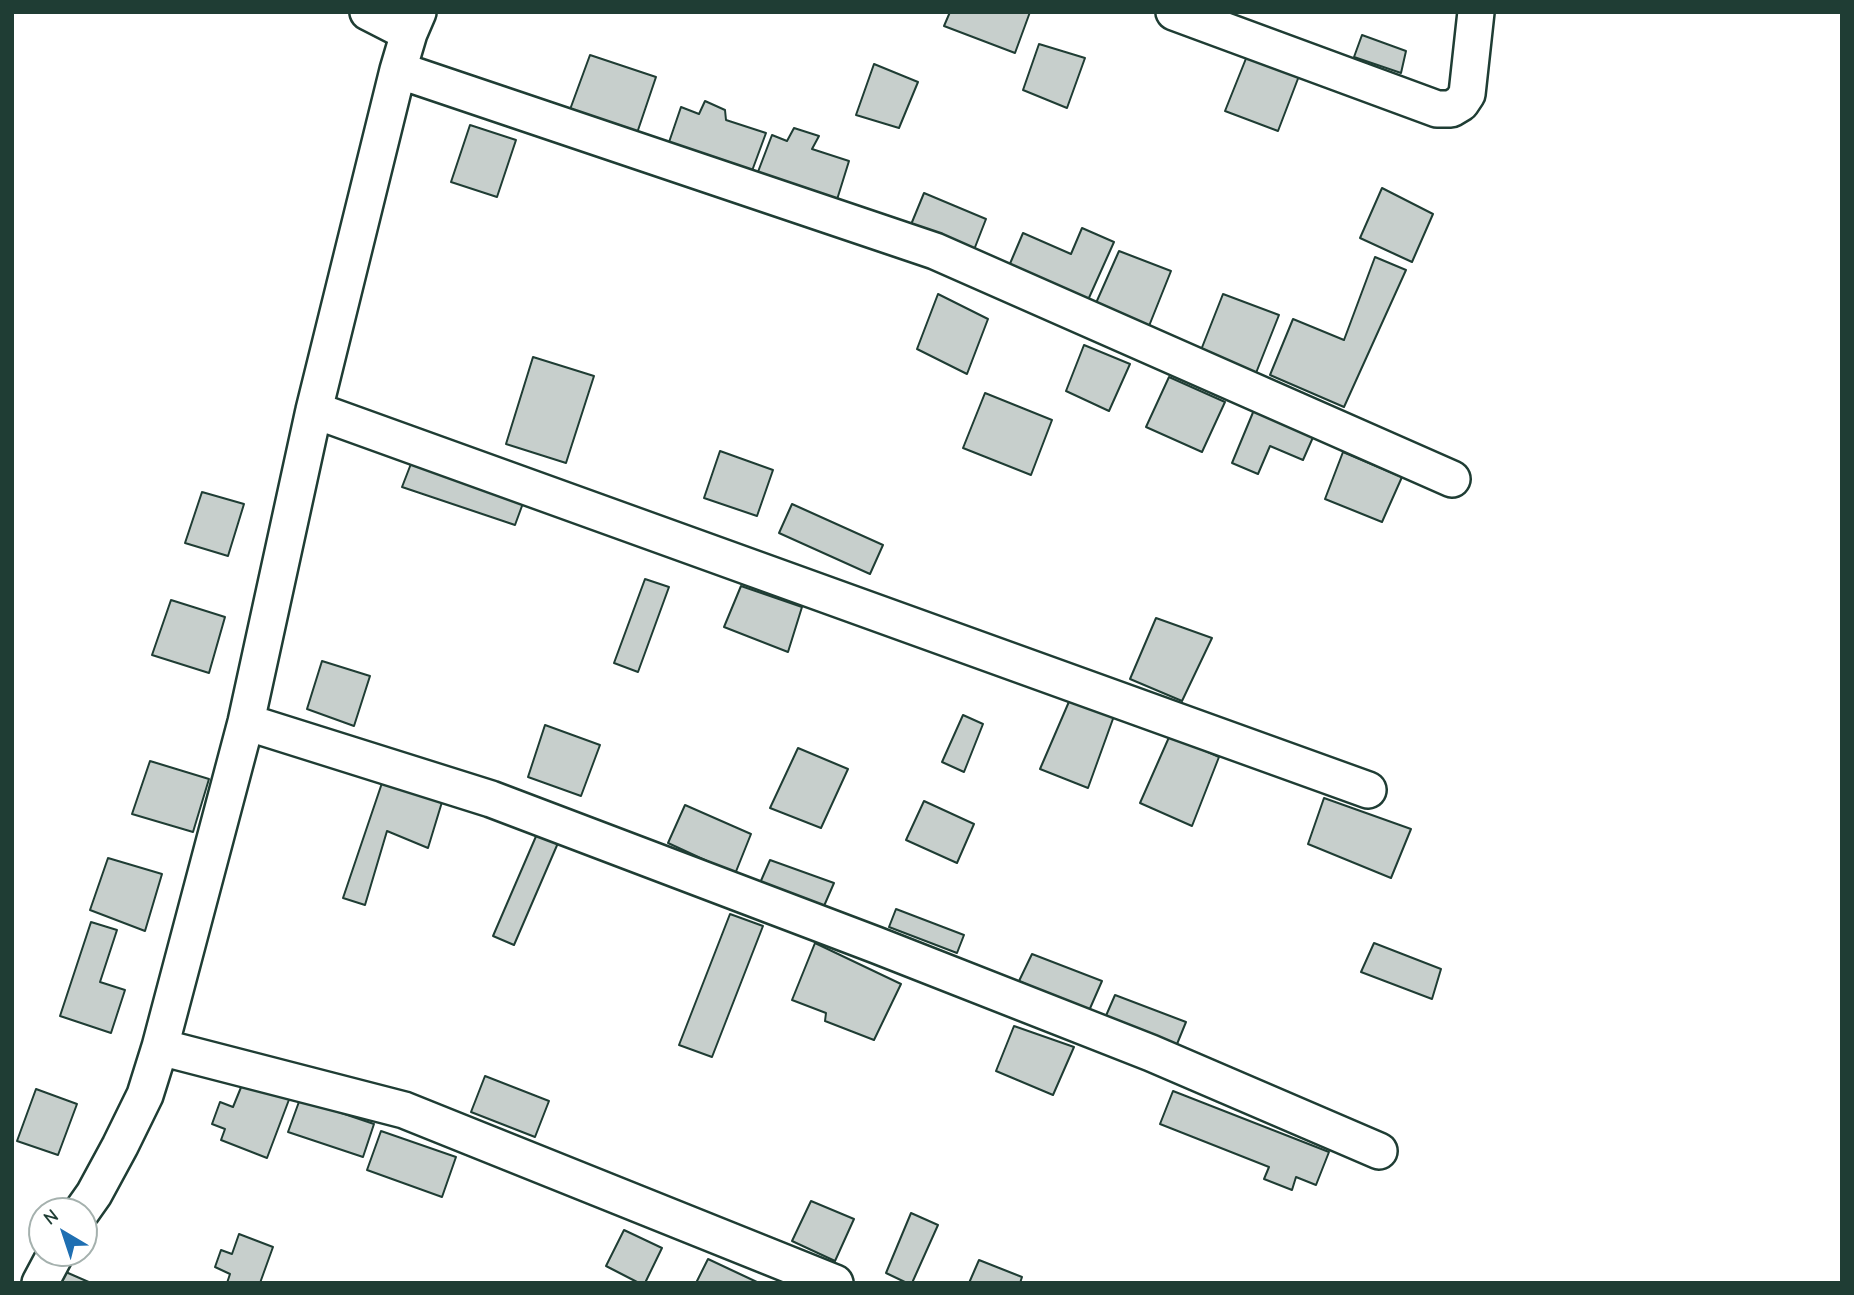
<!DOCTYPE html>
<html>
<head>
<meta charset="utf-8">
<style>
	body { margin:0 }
	#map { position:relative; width:1854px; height:1295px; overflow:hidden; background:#fff; font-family:"Comic Neue",sans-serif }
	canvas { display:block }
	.frame { position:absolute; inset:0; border:14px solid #1f3d34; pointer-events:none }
	.north { position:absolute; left:28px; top:1197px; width:70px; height:70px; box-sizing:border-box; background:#fff; border:2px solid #a5b1ae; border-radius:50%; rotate:321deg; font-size:19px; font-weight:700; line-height:28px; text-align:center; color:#1f3d34 }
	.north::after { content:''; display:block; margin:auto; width:24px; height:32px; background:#1f6fb2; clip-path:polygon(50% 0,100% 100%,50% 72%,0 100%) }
</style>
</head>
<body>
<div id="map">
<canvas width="1854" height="1295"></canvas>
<div class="frame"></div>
<div class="north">N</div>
</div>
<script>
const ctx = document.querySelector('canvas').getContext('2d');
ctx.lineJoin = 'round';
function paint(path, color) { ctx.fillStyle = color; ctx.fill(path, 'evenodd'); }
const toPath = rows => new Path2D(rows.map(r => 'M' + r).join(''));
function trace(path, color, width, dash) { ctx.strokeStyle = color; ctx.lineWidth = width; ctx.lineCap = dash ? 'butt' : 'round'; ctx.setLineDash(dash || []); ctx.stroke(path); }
const building = toPath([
	[950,12,1030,12,1015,53,944,26,950,12],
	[1362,35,1406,51,1401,73,1354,57,1362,35],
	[1039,44,1085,58,1067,108,1023,90,1039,44],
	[590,55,656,77,635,139,568,115,590,55],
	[1247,56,1299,76,1278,131,1225,111,1247,56],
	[874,64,918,82,899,128,856,115,874,64],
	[705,101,725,110,726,120,766,133,749,179,666,151,681,107,699,114,705,101],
	[470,125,516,140,497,197,451,182,470,125],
	[794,128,819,136,812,149,849,161,835,206,756,177,772,135,787,141,794,128],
	[1382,188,1433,214,1412,262,1360,238,1382,188],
	[924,193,986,219,972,255,910,227,924,193],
	[1082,228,1114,242,1088,300,1009,266,1023,233,1071,254,1082,228],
	[1119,251,1171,271,1149,326,1096,303,1119,251],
	[1375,257,1406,270,1344,407,1270,375,1293,319,1344,340,1375,257],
	[938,294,988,319,967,374,917,349,938,294],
	[1223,294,1279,315,1256,373,1201,350,1223,294],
	[1084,345,1130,364,1109,411,1066,391,1084,345],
	[533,357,594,376,566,463,506,444,533,357],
	[1169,377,1225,402,1202,452,1146,427,1169,377],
	[985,393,1052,420,1031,475,963,448,985,393],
	[1254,410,1314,435,1303,460,1270,446,1258,474,1232,463,1254,410],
	[720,451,773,470,757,516,704,498,720,451],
	[1343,452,1402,477,1382,522,1325,499,1343,452],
	[414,456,526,495,515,525,402,487,414,456],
	[202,492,244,504,228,556,185,543,202,492],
	[792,504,883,545,870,574,779,533,792,504],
	[645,579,669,587,638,672,614,663,645,579],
	[741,586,802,607,788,652,724,627,741,586],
	[171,600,225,617,209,673,152,655,171,600],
	[1156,618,1212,638,1182,701,1130,679,1156,618],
	[322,661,370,676,354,726,307,709,322,661],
	[1071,697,1114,716,1088,788,1040,769,1071,697],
	[963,715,983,724,964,772,942,762,963,715],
	[545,725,600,745,581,796,528,777,545,725],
	[1170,735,1219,757,1192,826,1140,803,1170,735],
	[798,748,848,769,821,828,770,808,798,748],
	[150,761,209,779,193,832,132,814,150,761],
	[382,783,442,802,428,848,387,831,365,905,343,898,382,783],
	[1324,798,1411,829,1391,878,1308,844,1324,798],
	[924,801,974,824,957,863,906,840,924,801],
	[685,805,751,834,735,874,668,843,685,805],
	[537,834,558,843,514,945,493,936,537,834],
	[108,858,162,874,145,931,90,910,108,858],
	[770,860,834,883,824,906,760,883,770,860],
	[896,909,964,935,957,953,889,927,896,909],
	[730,914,763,926,712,1057,679,1045,730,914],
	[91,922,117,930,100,982,125,990,111,1033,60,1016,91,922],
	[815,943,901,984,874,1040,825,1021,826,1013,792,1000,815,943],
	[1374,943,1441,969,1432,999,1361,972,1374,943],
	[1032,954,1102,981,1088,1013,1019,981,1032,954],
	[1115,995,1186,1022,1175,1049,1105,1018,1115,995],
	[1014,1026,1074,1047,1053,1095,996,1071,1014,1026],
	[485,1076,549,1101,535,1137,471,1112,485,1076],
	[244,1080,290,1097,267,1158,221,1140,225,1129,212,1124,220,1102,233,1107,244,1080],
	[36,1089,77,1104,58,1155,17,1141,36,1089],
	[1173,1091,1329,1152,1316,1185,1296,1177,1292,1190,1264,1179,1269,1167,1160,1124,1173,1091],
	[300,1099,374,1124,363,1157,288,1132,300,1099],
	[381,1131,456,1157,442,1197,367,1170,381,1131],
	[811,1201,854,1219,835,1261,792,1241,811,1201],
	[911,1213,938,1225,912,1283,907,1283,886,1273,911,1213],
	[624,1230,662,1248,645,1283,639,1283,606,1266,624,1230],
	[239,1234,273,1247,260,1283,227,1283,230,1274,215,1267,221,1250,232,1254,239,1234],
	[708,1259,759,1283,696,1283,708,1259],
	[979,1260,1022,1277,1020,1283,969,1283,979,1260],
	[52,1266,91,1283,45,1283,52,1266]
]);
paint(building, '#c7cfcc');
trace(building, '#1f3d34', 2);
const minor = toPath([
	[368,12,409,33],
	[1174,12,1437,109,1451,109,1461,103,1467,94,1476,12],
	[398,70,935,251,1452,479],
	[314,410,1368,790],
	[246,722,491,799,876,945,1151,1053,1379,1151],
	[160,1047,404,1110,835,1283],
	[82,1211,94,1194,120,1146,145,1095,160,1047,246,722,314,410,398,70,409,33,418,12],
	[40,1283,56,1253]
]);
trace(minor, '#1f3d34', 40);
trace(minor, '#fff', 35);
</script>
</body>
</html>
